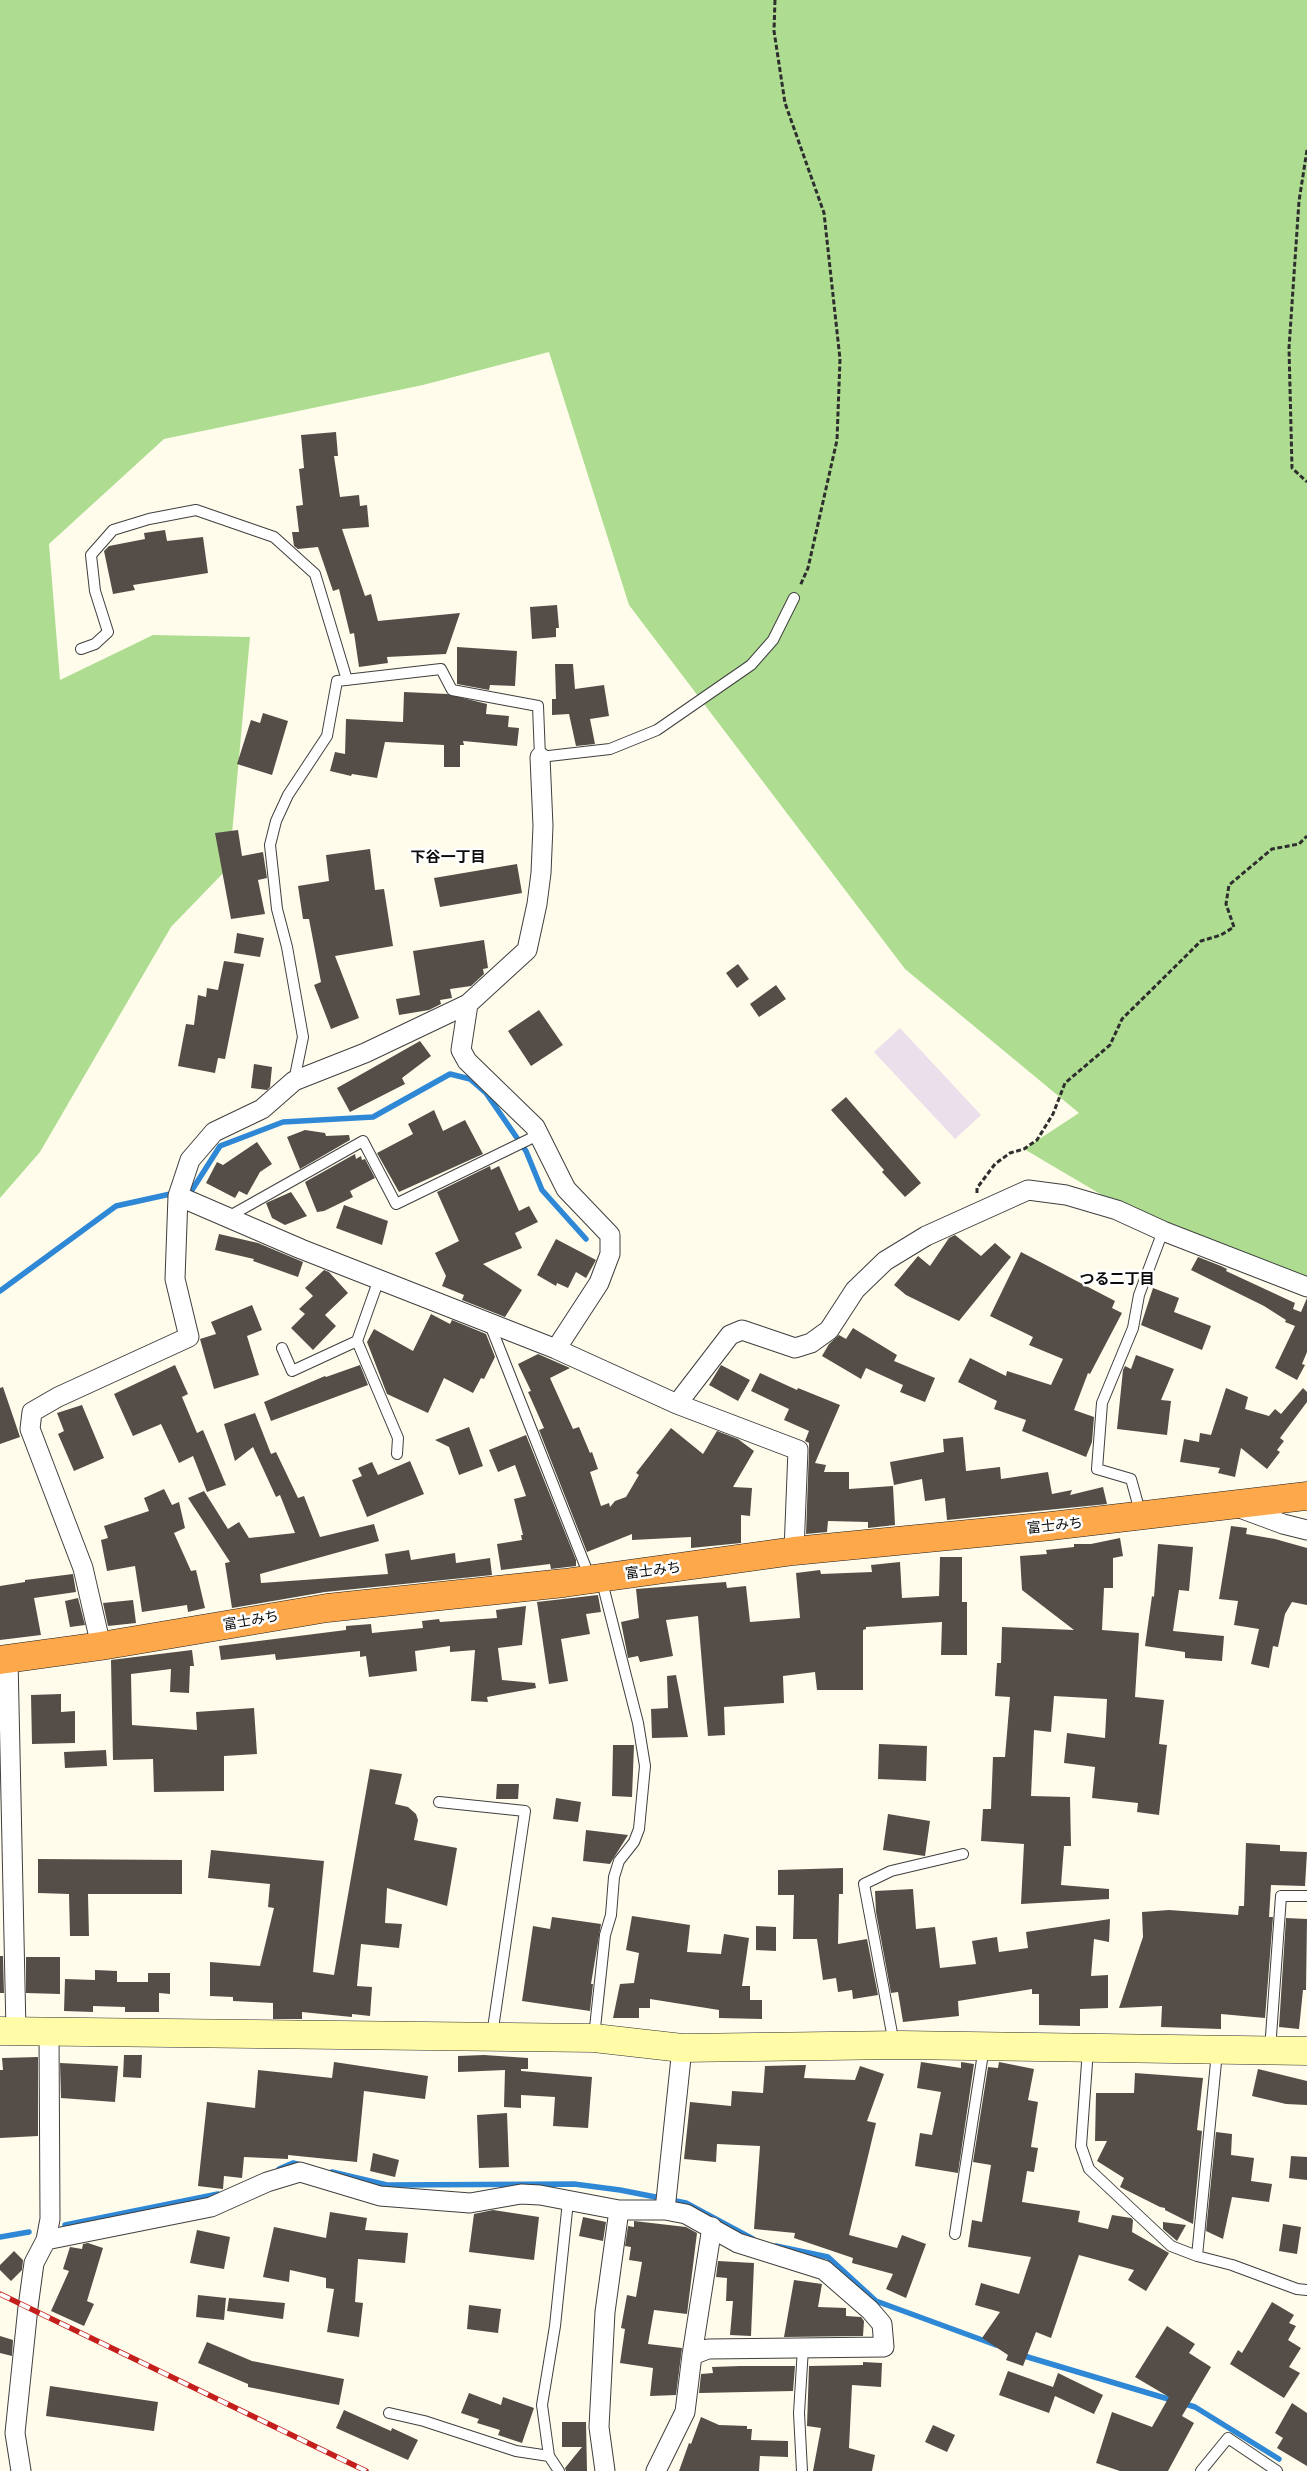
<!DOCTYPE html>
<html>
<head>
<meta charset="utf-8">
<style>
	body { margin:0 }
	canvas { display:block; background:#fffceb }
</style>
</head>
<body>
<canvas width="1307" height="2471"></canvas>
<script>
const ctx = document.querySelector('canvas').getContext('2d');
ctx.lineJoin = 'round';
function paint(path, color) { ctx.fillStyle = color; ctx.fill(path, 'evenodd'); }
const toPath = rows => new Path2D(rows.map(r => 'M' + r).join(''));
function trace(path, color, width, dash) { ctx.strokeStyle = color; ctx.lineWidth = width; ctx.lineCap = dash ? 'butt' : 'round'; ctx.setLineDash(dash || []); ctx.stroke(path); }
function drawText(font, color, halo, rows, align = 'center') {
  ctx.font = font + ' Lora,"Noto Sans JP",serif'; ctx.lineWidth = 5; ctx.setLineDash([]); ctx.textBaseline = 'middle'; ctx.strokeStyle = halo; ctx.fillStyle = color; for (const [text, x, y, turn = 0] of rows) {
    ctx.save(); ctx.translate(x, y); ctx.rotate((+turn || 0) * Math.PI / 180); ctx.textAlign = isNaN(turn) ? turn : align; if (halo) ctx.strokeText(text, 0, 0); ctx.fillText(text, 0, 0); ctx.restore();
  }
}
paint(toPath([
	[900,1028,981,1115,955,1139,874,1052]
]), '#ebdfec');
paint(toPath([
	[0,0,1307,0,1307,1277,1163,1231,1024,1149,1079,1113,905,969,629,605,549,352,423,385,164,439,49,544,60,680,153,635,250,637,229,867,171,927,40,1152,0,1198]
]), '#aedd91');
trace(toPath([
	[184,1191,192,1190,220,1146,283,1122,373,1117,450,1074,470,1079,486,1093,526,1151,542,1190,586,1239],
	[0,1291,116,1206,175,1193],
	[279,2169,293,2163,301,2165],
	[332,2172,387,2185,574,2184,620,2190,686,2203,753,2239],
	[65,2225,218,2194],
	[0,2237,29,2232],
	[776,2246,828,2257,876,2301,996,2345],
	[1021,2355,1195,2407,1279,2459]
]), '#2f88d5', 5.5);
paint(toPath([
	[336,432,338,456,334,456,340,497,359,495,360,506,367,505,369,527,342,529,365,596,371,594,378,621,460,613,446,654,387,657,388,663,359,667,354,633,350,634,339,589,333,591,318,547,298,549,294,546,292,532,299,532,296,506,303,505,299,469,304,468,301,435],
	[165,530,167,541,203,537,208,573,133,585,135,590,113,594,104,551,109,546,145,539,144,533],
	[557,605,559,628,556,628,556,637,532,639,530,607],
	[457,647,517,651,515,686,490,685,489,690,457,684],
	[555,664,573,664,575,689,604,685,609,716,590,719,595,744,576,746,569,714,552,715,552,699,556,699],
	[404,692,447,694,487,704,486,714,509,716,508,727,519,728,517,746,463,741,464,745,460,745,460,767,444,767,444,745,385,742,377,778,352,774,351,776,330,771,335,752,345,754,346,719,403,722],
	[263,713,288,721,272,775,237,764,251,720,260,723],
	[238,830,242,856,263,852,267,878,258,880,265,914,231,919,215,833],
	[370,849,375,890,384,889,393,946,335,956,359,1018,331,1029,314,985,321,982,309,919,303,919,298,886,329,881,326,855],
	[517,864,522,893,440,907,434,878],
	[237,933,264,938,260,957,234,953],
	[484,940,488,968,483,969,484,974,471,986,450,989,452,998,440,1000,441,1004,429,1010,399,1015,396,999,420,995,413,951],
	[224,961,244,964,225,1059,218,1058,215,1073,178,1066,186,1024,194,1025,198,995,206,997,207,988,218,990],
	[738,964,749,979,737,988,726,973],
	[776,985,786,999,759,1017,750,1004],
	[539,1010,563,1045,531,1066,508,1031],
	[420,1041,431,1056,402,1078,405,1084,350,1112,337,1088],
	[254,1064,272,1067,270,1087,267,1090,251,1088],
	[846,1097,921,1183,905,1197,882,1172,884,1170,831,1110],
	[434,1110,443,1131,465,1120,483,1154,399,1192,377,1153,413,1134,408,1124],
	[305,1130,325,1133,326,1136,349,1135,350,1140,300,1169,287,1137],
	[257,1142,272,1164,260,1172,247,1195,239,1191,235,1198,206,1183,217,1162,223,1165],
	[355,1154,356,1159,361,1156,362,1160,365,1159,375,1178,350,1191,353,1197,324,1211,317,1212,305,1182],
	[490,1166,491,1170,499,1166,519,1211,529,1206,538,1222,515,1233,522,1248,483,1264,522,1290,505,1317,462,1300,464,1295,442,1286,446,1276,435,1253,459,1241,437,1192],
	[291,1192,307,1216,285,1225,272,1218,266,1203],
	[344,1205,388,1221,382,1245,336,1228],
	[219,1234,258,1243,303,1262,298,1277,253,1261,254,1259,215,1250],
	[955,1235,981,1256,995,1243,1011,1257,959,1321,906,1295,894,1285,918,1256,930,1266,949,1238],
	[556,1239,596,1260,586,1278,576,1272,568,1288,557,1283,556,1286,537,1275],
	[1021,1252,1115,1301,1112,1308,1122,1313,1090,1374,1088,1373,1074,1410,1094,1417,1092,1442,1086,1457,1022,1431,1026,1420,994,1409,997,1401,958,1382,970,1358,1006,1376,1007,1371,1051,1385,1063,1359,1029,1345,1033,1337,990,1316],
	[1198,1257,1221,1266,1227,1269,1226,1271,1295,1303,1293,1309,1301,1312,1307,1298,1307,1352,1302,1364,1305,1365,1297,1380,1275,1368,1295,1326,1285,1322,1286,1320,1264,1306,1191,1270],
	[324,1270,329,1272,348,1293,325,1315,336,1326,313,1350,291,1328,305,1314,299,1309,313,1296,305,1288],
	[1153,1288,1179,1298,1174,1312,1211,1326,1202,1350,1141,1325],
	[252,1305,262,1330,247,1336,259,1375,214,1389,200,1339,216,1334,211,1322],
	[431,1314,450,1324,452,1320,486,1334,495,1357,484,1379,481,1378,473,1393,444,1378,428,1413,387,1394,367,1342,374,1329,413,1351],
	[853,1328,897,1355,894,1361,935,1378,925,1402,900,1392,903,1385,866,1368,861,1379,822,1356,829,1344,839,1335,846,1339],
	[538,1354,570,1368,550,1378,573,1429,579,1427,590,1453,592,1452,598,1469,590,1472,601,1506,609,1503,610,1507,615,1501,626,1497,639,1475,636,1473,671,1428,703,1454,717,1431,738,1439,754,1451,733,1487,752,1488,750,1516,741,1515,741,1543,691,1548,691,1537,632,1540,632,1534,587,1552,539,1430,544,1428,528,1392,531,1391,518,1364],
	[1136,1355,1174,1369,1161,1400,1171,1401,1167,1435,1117,1429,1123,1370,1125,1366,1131,1369],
	[175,1365,188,1394,182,1397,197,1433,203,1430,226,1485,207,1492,193,1456,179,1463,161,1424,133,1436,114,1394],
	[360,1365,368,1385,271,1421,264,1402,325,1376,326,1377],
	[721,1365,750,1380,738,1401,709,1385],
	[760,1373,797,1390,798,1388,840,1405,815,1463,826,1465,824,1472,849,1472,849,1489,893,1486,895,1525,868,1528,868,1522,828,1521,827,1532,806,1534,809,1450,809,1443,805,1441,809,1431,784,1420,789,1409,751,1391],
	[3,1387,20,1437,0,1444,0,1388],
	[1226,1388,1248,1397,1245,1409,1269,1416,1275,1409,1281,1414,1303,1388,1307,1392,1307,1402,1280,1438,1284,1441,1277,1450,1280,1452,1267,1469,1241,1448,1235,1477,1218,1473,1220,1468,1180,1462,1184,1439,1199,1442,1200,1433,1211,1435],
	[82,1405,104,1458,74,1471,58,1434,64,1431,57,1413],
	[255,1413,271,1454,276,1452,298,1498,304,1496,320,1537,374,1524,379,1541,260,1574,261,1583,388,1574,385,1554,409,1550,411,1560,455,1553,456,1563,490,1558,492,1575,325,1592,232,1608,225,1563,230,1562,188,1498,204,1491,228,1529,239,1522,249,1538,295,1533,280,1495,276,1497,253,1447,235,1461,224,1424],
	[469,1427,483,1466,459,1475,449,1447,435,1440],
	[526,1435,576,1560,576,1566,551,1569,550,1564,501,1570,497,1544,522,1540,521,1535,523,1535,514,1499,526,1496,515,1465,498,1472,489,1450],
	[963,1437,966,1471,1000,1467,1001,1479,1048,1472,1052,1494,1072,1490,1070,1495,1103,1487,1107,1504,947,1520,945,1498,925,1501,922,1479,894,1485,890,1462,944,1452,943,1439],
	[410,1461,424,1494,367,1517,352,1480,362,1476,358,1468,372,1462,378,1475],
	[164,1489,172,1505,179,1502,185,1528,174,1533,191,1571,196,1570,205,1608,188,1612,187,1605,142,1612,135,1566,107,1571,101,1540,108,1538,104,1526,149,1511,144,1498],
	[1231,1526,1247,1528,1246,1534,1275,1539,1307,1548,1307,1605,1292,1602,1285,1614,1278,1647,1273,1646,1269,1668,1251,1664,1259,1629,1234,1625,1238,1601,1219,1599],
	[1120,1538,1123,1556,1113,1558,1113,1588,1104,1588,1102,1630,1139,1633,1135,1697,1164,1700,1159,1744,1167,1745,1159,1815,1137,1812,1138,1803,1092,1798,1095,1767,1064,1763,1067,1733,1105,1738,1107,1699,1054,1696,1051,1732,1034,1730,1031,1796,1070,1797,1071,1846,1064,1846,1061,1885,1109,1889,1109,1899,1021,1904,1024,1844,981,1841,983,1809,991,1809,993,1757,1005,1757,1010,1697,995,1696,997,1663,1001,1663,1002,1627,1074,1630,1022,1590,1020,1556,1047,1554,1046,1550,1074,1547,1074,1544,1091,1544],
	[1158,1544,1193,1547,1189,1591,1179,1590,1173,1631,1224,1636,1222,1661,1185,1658,1185,1652,1145,1646,1152,1596,1154,1597],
	[940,1557,962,1557,962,1602,967,1602,967,1655,941,1655,942,1622,866,1627,866,1629,863,1630,863,1690,817,1690,815,1672,783,1676,784,1703,724,1707,725,1735,708,1736,698,1616,666,1620,673,1656,640,1662,638,1656,628,1658,621,1622,639,1618,636,1589,726,1582,727,1588,746,1586,750,1622,800,1618,796,1573,820,1570,821,1574,872,1572,871,1565,900,1562,902,1598,939,1596],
	[73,1574,76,1592,34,1598,41,1635,0,1640,0,1586,25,1582,25,1580],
	[598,1595,601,1612,586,1614,590,1634,561,1639,568,1681,549,1684,537,1602],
	[78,1598,85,1625,70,1627,65,1601],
	[133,1600,136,1623,108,1626,103,1603],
	[526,1606,522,1645,498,1648,502,1680,535,1683,536,1688,487,1697,488,1702,471,1701,475,1650,450,1652,450,1646,415,1651,417,1671,369,1677,366,1656,360,1657,360,1651,276,1660,275,1654,221,1660,219,1646,346,1630,346,1626,371,1624,372,1633,423,1628,422,1621,439,1619,440,1622,497,1618,496,1610],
	[192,1650,194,1666,190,1666,189,1693,170,1692,171,1669,131,1674,132,1725,197,1730,196,1712,254,1708,257,1754,224,1756,224,1791,154,1792,153,1759,113,1760,111,1660],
	[676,1675,688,1737,652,1738,651,1709,668,1708,667,1676],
	[61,1694,61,1712,75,1711,75,1743,32,1744,31,1695],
	[879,1744,927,1746,926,1781,878,1779],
	[613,1745,634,1745,632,1797,612,1796],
	[106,1750,107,1766,65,1768,64,1752],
	[370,1769,402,1774,395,1804,408,1807,416,1814,418,1820,414,1840,457,1848,447,1906,387,1888,385,1923,402,1924,399,1948,361,1944,357,1986,372,1987,370,2016,352,2014,352,2017,302,2012,302,2019,273,2019,273,2003,233,2001,233,1997,210,1996,210,1962,260,1966,274,1908,268,1907,270,1884,208,1878,211,1850,324,1861,313,1972,334,1975],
	[497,1784,519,1784,518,1799,496,1799],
	[556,1798,581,1802,578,1822,553,1819],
	[888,1814,930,1821,925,1856,883,1850],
	[586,1830,628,1835,610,1864,583,1861],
	[1246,1843,1280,1845,1280,1851,1307,1852,1305,1886,1271,1885,1269,1917,1273,1917,1265,2018,1221,2014,1221,2029,1161,2027,1162,2006,1119,2008,1143,1937,1142,1912,1169,1910,1238,1915,1239,1906,1244,1906],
	[38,1859,182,1860,182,1894,88,1894,89,1936,70,1936,69,1894,38,1893],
	[843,1868,843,1894,839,1894,838,1944,867,1939,878,1995,853,1999,852,1990,838,1992,836,1978,823,1980,817,1939,793,1939,794,1895,778,1895,778,1870],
	[913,1889,916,1929,935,1927,940,1968,976,1964,972,1941,997,1937,999,1952,1028,1948,1026,1932,1110,1919,1109,1942,1094,1939,1091,1976,1108,1975,1108,2008,1080,2009,1080,2026,1039,2025,1039,1994,1032,1994,1032,1989,958,2001,959,2016,903,2022,898,1992,891,1993,876,1912,875,1891],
	[632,1916,690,1925,687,1952,721,1954,724,1934,749,1938,742,1986,750,1986,750,2000,762,2000,762,2019,719,2018,719,2010,650,1999,650,2008,639,2008,639,2018,613,2018,620,1984,634,1983,639,1953,626,1950],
	[552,1917,601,1924,591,1984,593,1984,590,2011,522,2001,533,1926,550,1929],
	[1286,1918,1307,1919,1306,1990,1303,1990,1299,2029,1279,2027],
	[756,1926,776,1927,776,1951,756,1950],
	[0,1956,3,1956,4,1993,0,1993],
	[26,1957,60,1957,60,1994,26,1993],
	[95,1970,117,1971,117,1982,148,1982,148,1973,170,1973,170,1994,159,1993,159,2012,125,2012,125,2007,93,2006,93,2012,64,2011,65,1979,95,1980],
	[124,2055,142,2055,141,2078,123,2077],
	[484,2055,528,2058,528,2069,521,2069,521,2071,592,2077,588,2128,553,2126,555,2097,521,2095,521,2108,504,2107,505,2070,458,2072,458,2056],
	[38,2057,38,2136,0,2138,0,2070,3,2070,2,2058],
	[334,2062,428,2076,425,2099,364,2091,357,2162,288,2155,288,2159,244,2157,242,2178,224,2176,223,2189,198,2186,207,2102,255,2108,258,2070,332,2078],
	[921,2062,961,2068,961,2062,974,2064,958,2173,915,2166,920,2133,932,2135,941,2092,917,2088],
	[999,2062,1034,2069,1028,2100,1038,2102,1031,2147,1038,2148,1034,2172,1027,2171,1022,2202,1080,2211,1078,2222,1108,2229,1112,2215,1131,2218,1133,2220,1132,2232,1169,2253,1146,2291,1128,2280,1134,2270,1079,2255,1051,2338,1036,2332,1023,2366,1006,2360,1008,2355,982,2338,1000,2312,975,2305,981,2283,1019,2294,1031,2257,968,2247,972,2220,982,2222,991,2165,973,2162,988,2067,998,2068],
	[60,2063,118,2066,115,2102,61,2098],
	[806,2065,804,2078,855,2080,860,2066,884,2074,867,2121,876,2123,849,2235,897,2248,902,2235,926,2244,906,2298,886,2289,893,2274,852,2263,853,2258,794,2238,795,2233,754,2229,760,2146,717,2144,716,2162,684,2159,690,2102,731,2106,732,2091,763,2093,765,2066],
	[1258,2069,1307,2081,1307,2105,1286,2104,1252,2096],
	[1135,2073,1203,2078,1197,2130,1202,2131,1193,2224,1165,2210,1165,2208,1160,2207,1120,2187,1124,2178,1097,2161,1107,2141,1095,2141,1096,2093,1134,2093],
	[507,2113,509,2167,479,2168,477,2115],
	[1216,2132,1232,2134,1231,2155,1254,2158,1251,2181,1272,2184,1269,2202,1232,2197,1223,2239,1206,2231],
	[373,2153,399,2160,395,2177,370,2171],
	[1291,2156,1307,2157,1307,2180,1289,2178],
	[493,2210,539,2217,534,2260,469,2252,474,2214],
	[330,2212,367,2218,365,2230,408,2233,405,2263,358,2259,355,2302,363,2303,359,2337,327,2332,334,2289,326,2288,326,2278,290,2270,289,2282,263,2277,274,2227,326,2238],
	[583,2217,606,2222,603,2241,579,2236],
	[634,2221,686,2227,697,2233,687,2314,654,2310,648,2344,682,2348,676,2395,650,2396,653,2368,620,2363,625,2329,621,2328,627,2295,636,2297,642,2262,629,2260,631,2247,625,2246,628,2226,634,2227],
	[1163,2222,1186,2225,1177,2241,1163,2229],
	[1283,2224,1301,2227,1297,2254,1279,2251],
	[197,2230,230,2237,224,2269,190,2263],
	[88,2243,103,2248,87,2301,94,2304,84,2326,51,2311,69,2271,63,2269,70,2247,82,2249,83,2244],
	[14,2251,23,2260,22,2270,11,2281,0,2270,0,2265],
	[718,2261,754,2263,751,2336,730,2335,733,2301,726,2301,727,2278,716,2277],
	[794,2280,822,2284,818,2307,846,2308,846,2316,861,2317,864,2321,863,2336,784,2337],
	[198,2295,226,2298,224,2320,196,2317],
	[229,2298,285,2303,283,2319,227,2311],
	[1272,2302,1294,2315,1289,2323,1296,2326,1288,2340,1301,2348,1289,2367,1300,2373,1284,2398,1230,2364,1238,2350,1242,2353],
	[469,2305,501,2309,498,2333,467,2329],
	[1167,2326,1195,2344,1189,2353,1211,2367,1182,2416,1194,2423,1168,2471,1120,2471,1096,2463,1112,2412,1152,2427,1169,2397,1135,2377],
	[0,2336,13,2340,12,2356,0,2353],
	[207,2342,252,2361,344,2379,339,2405,248,2387,248,2384,198,2363],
	[863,2362,882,2363,881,2387,852,2385,849,2448,875,2455,872,2471,813,2471,821,2428,807,2426,809,2366,863,2365],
	[740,2366,795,2366,793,2391,699,2393,701,2374,713,2373,712,2367],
	[1008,2371,1053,2387,1058,2373,1103,2395,1094,2414,1055,2396,1049,2413,999,2395],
	[50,2386,158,2402,154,2431,46,2416],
	[469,2393,501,2405,503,2397,534,2408,522,2443,498,2435,500,2430,477,2423,479,2419,461,2413],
	[1292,2403,1307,2413,1307,2466,1277,2448,1283,2438,1275,2433],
	[344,2410,391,2431,392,2428,418,2440,408,2460,336,2428],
	[701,2417,719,2425,747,2426,747,2429,752,2429,751,2440,788,2441,788,2457,760,2456,759,2471,679,2471,689,2443,691,2444],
	[562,2422,586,2422,587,2471,566,2471,565,2468,582,2447,562,2447],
	[933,2425,955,2435,947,2452,925,2442]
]), '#554e48');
const lane = toPath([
	[81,649,95,644,108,632,95,591,91,555,113,530,149,519,196,510,274,537,315,574,347,680],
	[294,1081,303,1037,287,947,277,909,270,845,276,821,288,795,327,736,337,681,441,669,452,690,538,706,540,757,610,749,657,730,751,665,773,640,794,598],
	[228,1217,363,1141,396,1204,538,1135],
	[489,1322,590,1578],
	[357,1341,398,1438,397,1454],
	[282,1348,292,1371,357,1341,379,1279],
	[1141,1515,1131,1479,1097,1469,1102,1403,1133,1328,1139,1295,1163,1231],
	[439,1802,525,1811,492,2035],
	[594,2037,605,1935,611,1915,614,1877,619,1861,634,1842,639,1829,645,1766,638,1723,601,1578],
	[894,2044,864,1884,891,1871,963,1854],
	[1088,2049,1081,2146,1089,2169,1171,2246,1197,2256],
	[1270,2050,1281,1896,1307,1896],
	[1217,2052,1197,2256,1232,2265,1297,2289,1307,2290],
	[955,2234,984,2047],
	[389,2413,424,2421,516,2451,549,2456],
	[559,2471,549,2456,542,2405,555,2326,568,2201],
	[802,2471,799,2413,803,2348],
	[1201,2471,1228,2438,1277,2471]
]);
const street = toPath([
	[468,1004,461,1050,467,1061,535,1127,566,1189,610,1235,610,1254,599,1283,556,1349],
	[178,1196,301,1249,556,1349,677,1404,798,1450,794,1551],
	[677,1404,730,1335,742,1330,795,1348,811,1343,829,1330,855,1290,885,1261,926,1236,1028,1190,1066,1195,1117,1210,1163,1231,1307,1287],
	[1237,1507,1283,1524,1307,1530],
	[101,1646,83,1568,30,1429,32,1412,58,1397,189,1337,175,1279,178,1196,190,1160,214,1132,262,1109,294,1081,365,1053,468,1004,527,950,537,904,541,873,543,826,540,757],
	[8,1659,16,2031],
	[665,2210,682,2048],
	[46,2240,211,2207,267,2182,300,2172,380,2196,470,2203,521,2194,540,2195,619,2210,665,2210,686,2214,738,2243,824,2270,870,2310,882,2324,884,2347,708,2349,692,2355,685,2412,656,2471],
	[692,2355,712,2227],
	[21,2471,15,2433,28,2307,34,2263,46,2240,50,2219,49,2032],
	[605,2471,599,2427,605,2312,619,2210]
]);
const secondary = toPath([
	[0,2031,594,2038,682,2048,901,2045,1307,2051]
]);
const highway = toPath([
	[0,1660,101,1646,327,1608,564,1583,794,1551,1051,1526,1307,1496]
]);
trace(lane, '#3f3f3f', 12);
trace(street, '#3f3f3f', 21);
trace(secondary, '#2e2e2e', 29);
trace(highway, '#1d1d1d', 29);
trace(toPath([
	[775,0,774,31,785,103,824,213,840,359,837,440,808,568,800,586],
	[1307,150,1299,201,1289,348,1292,468,1307,482],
	[977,1193,977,1188,995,1164,1010,1153,1024,1149,1037,1140,1053,1114,1065,1083,1110,1045,1122,1019,1201,941,1221,935,1234,927,1226,904,1229,885,1272,849,1299,844,1307,836]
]), '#2e2e2e', 3, [5, 2.5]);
trace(lane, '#fff', 10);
trace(street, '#fff', 19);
trace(secondary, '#fffba6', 28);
trace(highway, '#fda84b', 28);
const rail = toPath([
	[0,2294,366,2471]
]);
trace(rail, '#c41f1c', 5.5);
trace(rail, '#fff', 4, [11]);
drawText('14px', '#0c0c0c', '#fff', [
	["富士みち",1055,1526,-6],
	["富士みち",653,1571,-7],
	["富士みち",251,1621,-10]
]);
drawText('bold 15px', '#0c0c0c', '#fff', [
	["下谷一丁目",448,858],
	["つる二丁目",1117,1280]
]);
</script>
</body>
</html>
